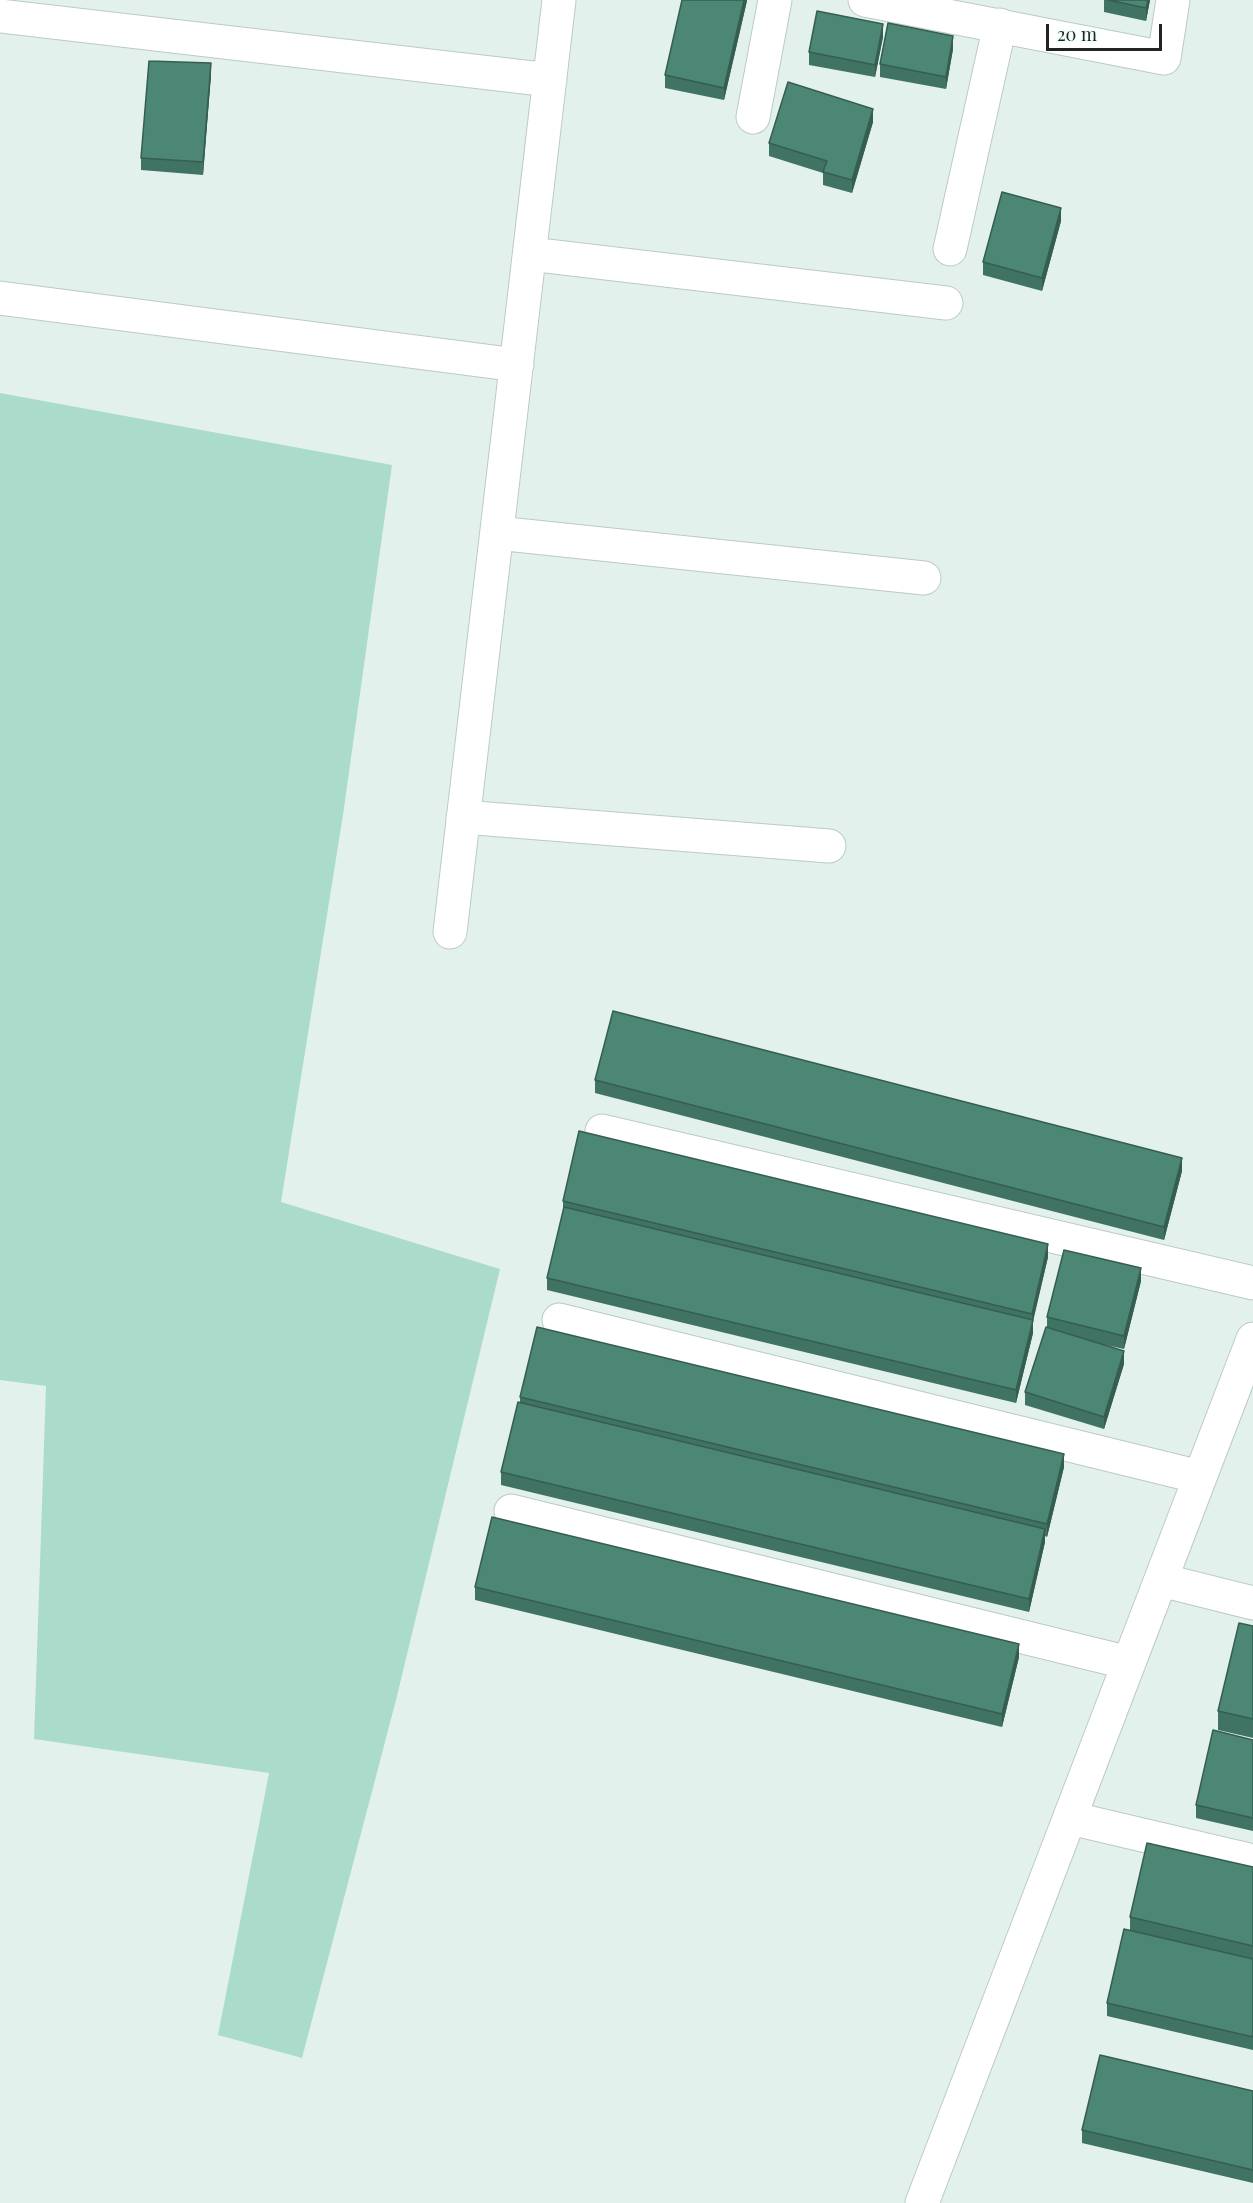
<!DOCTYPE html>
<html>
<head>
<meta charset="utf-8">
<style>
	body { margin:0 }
	#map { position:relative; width:1253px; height:2203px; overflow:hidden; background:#e3f1ec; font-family:"Playfair Display",serif }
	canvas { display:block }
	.scale { position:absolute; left:1046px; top:24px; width:116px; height:27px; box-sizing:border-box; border:3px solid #202523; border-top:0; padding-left:8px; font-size:18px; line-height:21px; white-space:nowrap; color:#202523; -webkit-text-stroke:4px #f1fff9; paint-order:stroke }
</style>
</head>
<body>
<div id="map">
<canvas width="1253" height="2203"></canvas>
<div class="scale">20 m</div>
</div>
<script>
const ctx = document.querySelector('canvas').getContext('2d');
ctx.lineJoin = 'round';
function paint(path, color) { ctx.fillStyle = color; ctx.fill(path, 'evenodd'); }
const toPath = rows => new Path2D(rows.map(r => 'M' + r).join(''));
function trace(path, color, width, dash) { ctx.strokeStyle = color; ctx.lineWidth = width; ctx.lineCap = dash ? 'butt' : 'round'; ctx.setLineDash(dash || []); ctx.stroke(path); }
paint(toPath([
	[0,393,392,465,343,815,281,1202,500,1269,396,1700,302,2058,218,2035,269,1773,34,1739,46,1386,0,1380]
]), '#abdccb');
const minor = toPath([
	[865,0,1164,58,1173,0],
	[0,16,550,80],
	[753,117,775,0],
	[950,249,1000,25],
	[530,254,946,303],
	[0,298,517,365],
	[497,533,924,578],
	[463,817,829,846],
	[450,932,559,0],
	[602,1131,1253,1283],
	[559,1320,1200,1477],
	[511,1511,1129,1663],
	[1161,1580,1253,1603],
	[1070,1818,1253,1861],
	[922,2203,1253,1339]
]);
trace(minor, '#bccac5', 35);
trace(minor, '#fff', 33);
paint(toPath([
	[747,0,724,100,665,88,665,75],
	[1104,0,1150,0,1146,21,1104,12],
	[883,37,875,77,809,65,809,52],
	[953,49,946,89,880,77,880,64],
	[211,75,203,175,141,170,141,158],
	[873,122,852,193,823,185,823,173,769,156,769,143],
	[1061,221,1042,291,983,275,983,262],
	[595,1080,1182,1171,1164,1240,595,1093],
	[563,1201,1048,1257,1033,1320,1033,1333,1016,1403,547,1290,547,1278,563,1214],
	[1141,1281,1124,1349,1101,1344,1124,1364,1104,1429,1025,1405,1025,1392,1047,1327,1047,1317],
	[520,1397,1064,1467,1047,1537,1045,1536,1045,1542,1029,1612,501,1485,501,1472,520,1402],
	[475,1587,1019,1657,1002,1727,475,1600],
	[1253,1626,1253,1738,1218,1730,1218,1711],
	[1253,1740,1253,1831,1196,1818,1196,1805],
	[1253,1867,1253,2050,1107,2016,1107,2003,1130,1930,1130,1917],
	[1253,2091,1253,2183,1082,2143,1082,2130]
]), '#417364');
paint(toPath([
	[744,0,747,0,747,1,724,100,724,88],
	[1148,0,1150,0,1146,21,1146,8],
	[883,24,883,37,875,77,875,65],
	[953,36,953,49,946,89,946,77],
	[211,63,211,75,203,175,203,162],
	[873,109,873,122,852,193,852,180],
	[1061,208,1061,221,1042,291,1042,278],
	[1182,1158,1182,1171,1164,1240,1164,1227],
	[1048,1244,1048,1257,1032,1326,1032,1314],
	[1141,1268,1141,1281,1124,1349,1124,1336],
	[1033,1320,1033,1333,1016,1403,1016,1390],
	[1124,1351,1124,1364,1104,1429,1104,1417],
	[1064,1454,1064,1467,1047,1537,1047,1524],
	[1045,1529,1045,1542,1029,1612,1029,1599],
	[1019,1644,1019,1657,1002,1727,1002,1714]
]), '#355e51');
const building = toPath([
	[682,0,744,0,724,88,665,75,682,0],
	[1108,0,1148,0,1146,8,1108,0],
	[817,11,883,24,875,65,809,52,817,11],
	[888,23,953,36,946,77,880,64,888,23],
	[149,61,211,63,203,162,141,158,149,61],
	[788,82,873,109,852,180,823,172,827,161,769,143,788,82],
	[1002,192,1061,208,1042,278,983,262,1002,192],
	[613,1011,1182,1158,1164,1227,595,1080,613,1011],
	[579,1131,1048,1244,1032,1314,563,1201,579,1131],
	[564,1207,1033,1320,1016,1390,547,1278,564,1207],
	[1064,1250,1141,1268,1124,1336,1047,1317,1064,1250],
	[537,1327,1064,1454,1047,1524,520,1397,537,1327],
	[1046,1327,1124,1351,1104,1417,1025,1392,1046,1327],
	[518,1402,1045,1529,1029,1599,501,1472,518,1402],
	[492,1517,1019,1644,1002,1714,475,1587,492,1517],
	[1239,1623,1253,1626,1253,1719,1218,1711,1239,1623],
	[1213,1730,1253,1740,1253,1818,1196,1805,1213,1730],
	[1147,1843,1253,1867,1253,1946,1130,1917,1147,1843],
	[1124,1929,1253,1959,1253,2037,1107,2003,1124,1929],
	[1100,2055,1253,2091,1253,2170,1082,2130,1100,2055]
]);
paint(building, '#4c8674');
trace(building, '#355e51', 1.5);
</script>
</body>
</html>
